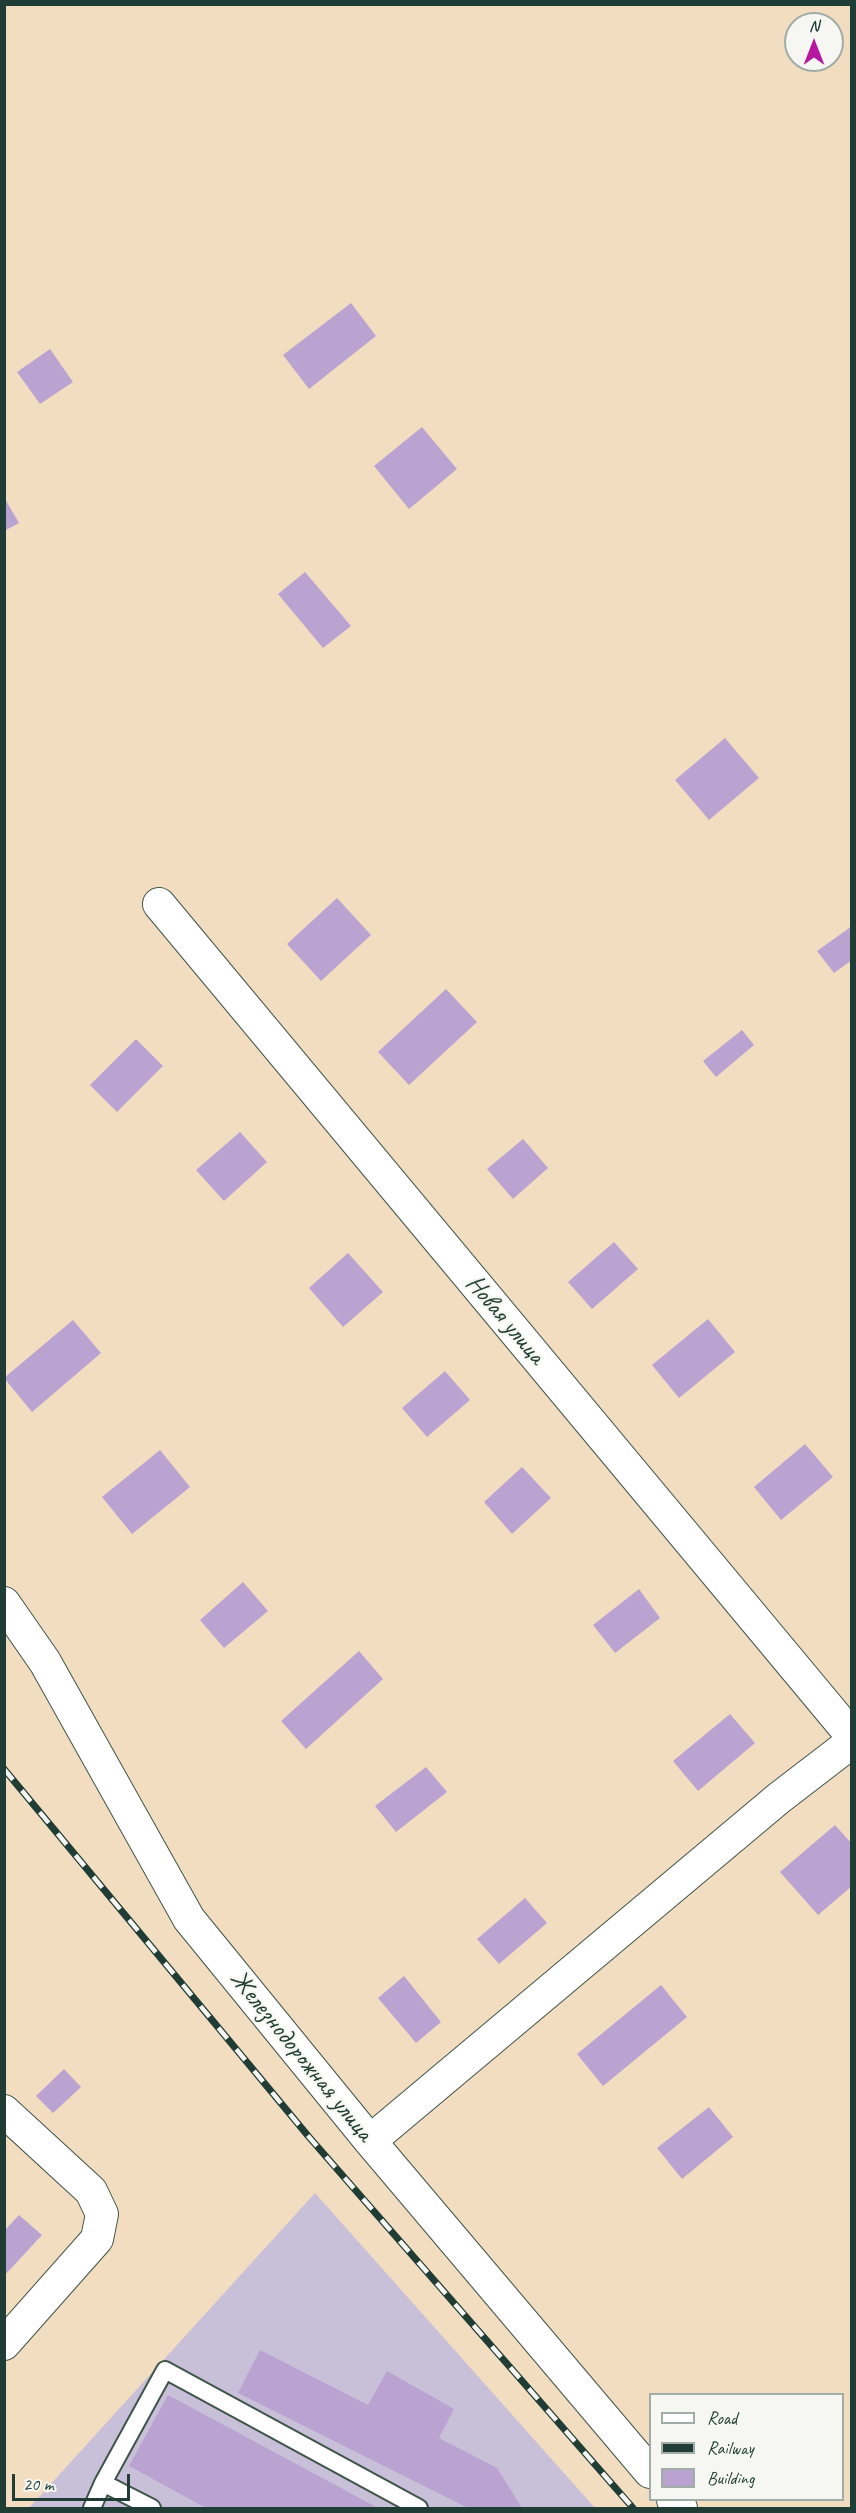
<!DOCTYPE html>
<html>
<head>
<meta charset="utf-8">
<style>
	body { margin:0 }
	#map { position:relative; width:856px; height:2513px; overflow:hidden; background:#f2ddc1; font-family:Caveat,sans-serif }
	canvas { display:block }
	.frame { position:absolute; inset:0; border:6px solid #1f3d34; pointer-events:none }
	.legend { position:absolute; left:649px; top:2393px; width:195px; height:108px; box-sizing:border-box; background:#f6f6f2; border:2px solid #a0aca6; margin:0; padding:8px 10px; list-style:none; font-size:18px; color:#1f3d34 }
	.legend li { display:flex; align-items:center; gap:12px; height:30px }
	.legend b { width:30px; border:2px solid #a0aca6 }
	.north { position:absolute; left:784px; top:12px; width:60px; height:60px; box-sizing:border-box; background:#f6f6f2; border:2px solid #a0aca6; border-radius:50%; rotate:0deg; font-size:16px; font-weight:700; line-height:24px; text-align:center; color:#1f3d34 }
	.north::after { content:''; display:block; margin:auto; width:21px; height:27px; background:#b5179e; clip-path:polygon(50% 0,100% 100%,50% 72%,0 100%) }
	.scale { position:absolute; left:12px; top:2474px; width:118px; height:27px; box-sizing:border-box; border:3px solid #1f3d34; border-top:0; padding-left:8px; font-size:18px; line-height:21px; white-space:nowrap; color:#1f3d34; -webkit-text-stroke:4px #f6f6f2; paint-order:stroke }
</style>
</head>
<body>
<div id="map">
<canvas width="856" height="2513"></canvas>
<div class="frame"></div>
<ul class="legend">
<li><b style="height:8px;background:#fff"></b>Road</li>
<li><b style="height:8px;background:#1f3d34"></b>Railway</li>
<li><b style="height:16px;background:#baa3d1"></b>Building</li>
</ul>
<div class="north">N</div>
<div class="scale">20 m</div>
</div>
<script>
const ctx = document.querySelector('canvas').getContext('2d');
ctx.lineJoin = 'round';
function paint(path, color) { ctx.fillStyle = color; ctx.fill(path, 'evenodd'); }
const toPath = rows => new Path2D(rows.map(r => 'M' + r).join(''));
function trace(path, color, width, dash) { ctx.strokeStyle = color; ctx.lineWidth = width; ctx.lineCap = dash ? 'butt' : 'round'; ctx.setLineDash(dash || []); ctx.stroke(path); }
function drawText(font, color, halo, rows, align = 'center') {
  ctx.font = font + ' Caveat,sans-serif'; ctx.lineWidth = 4.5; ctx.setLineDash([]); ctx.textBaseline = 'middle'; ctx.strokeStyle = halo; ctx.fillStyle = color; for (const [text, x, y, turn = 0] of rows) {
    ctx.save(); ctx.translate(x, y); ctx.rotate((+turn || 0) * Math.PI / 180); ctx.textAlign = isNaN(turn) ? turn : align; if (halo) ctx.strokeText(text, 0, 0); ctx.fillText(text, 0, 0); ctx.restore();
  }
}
paint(toPath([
	[315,2193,595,2508,29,2508]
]), '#c8bfd8');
paint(toPath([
	[351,303,376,336,309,389,283,355],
	[50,349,73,382,40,404,17,372],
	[422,427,457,469,409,509,374,466],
	[4,497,19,523,4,531],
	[305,572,351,626,323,648,278,594],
	[725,738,759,778,709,820,675,780],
	[337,898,371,935,321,981,287,944],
	[852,926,852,960,834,973,817,951],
	[446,989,477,1022,409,1085,378,1052],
	[742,1030,754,1045,716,1077,703,1061],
	[136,1039,163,1066,117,1112,90,1085],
	[240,1132,267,1162,224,1201,196,1170],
	[523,1139,548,1168,513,1199,487,1169],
	[614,1242,638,1269,592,1309,568,1282],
	[348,1253,383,1292,343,1327,309,1288],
	[708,1319,735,1352,679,1398,652,1365],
	[73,1320,101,1353,32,1412,4,1378],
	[445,1371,470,1400,427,1437,402,1408],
	[805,1444,833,1477,781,1520,754,1487],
	[160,1450,190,1487,132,1534,102,1497],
	[522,1467,551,1498,512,1534,484,1502],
	[243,1582,268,1611,224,1648,200,1620],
	[639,1589,660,1618,615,1653,593,1625],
	[359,1651,383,1679,306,1749,281,1721],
	[730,1714,755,1743,698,1791,673,1761],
	[426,1767,447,1792,396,1832,375,1806],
	[835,1825,852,1844,852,1886,818,1915,780,1872],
	[525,1898,547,1923,499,1964,477,1939],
	[404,1976,441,2022,416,2043,378,1998],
	[661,1985,687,2017,603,2086,577,2054],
	[64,2069,81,2087,53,2113,36,2096],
	[709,2107,733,2137,682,2179,657,2148],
	[19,2215,42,2235,4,2276,4,2231],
	[260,2350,368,2405,387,2371,454,2409,439,2438,497,2468,522,2508,468,2508,238,2393],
	[168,2395,378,2508,206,2508,129,2466]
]), '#baa3d1');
const service = toPath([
	[103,2483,165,2370,419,2508],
	[92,2508,103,2483,152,2508]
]);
const minor = toPath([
	[159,904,852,1736],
	[4,1603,45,1662,189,1919,370,2141,650,2472],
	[4,2111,91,2191,102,2214,97,2239,4,2344],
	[370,2141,779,1798,852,1742],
	[673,2500,681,2508]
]);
trace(service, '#3f5549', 20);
trace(minor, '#3f5549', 34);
trace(service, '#fff', 16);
trace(minor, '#fff', 32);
const rail = toPath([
	[4,1769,309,2137,633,2508]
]);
trace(rail, '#1f3d34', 7);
trace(rail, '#f6f6f2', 4.5, [14]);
drawText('26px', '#1f3d34', '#f6f6f2', [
	["Новая улица",505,1320,50],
	["Железнодорожная улица",301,2056,51]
]);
</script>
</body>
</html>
